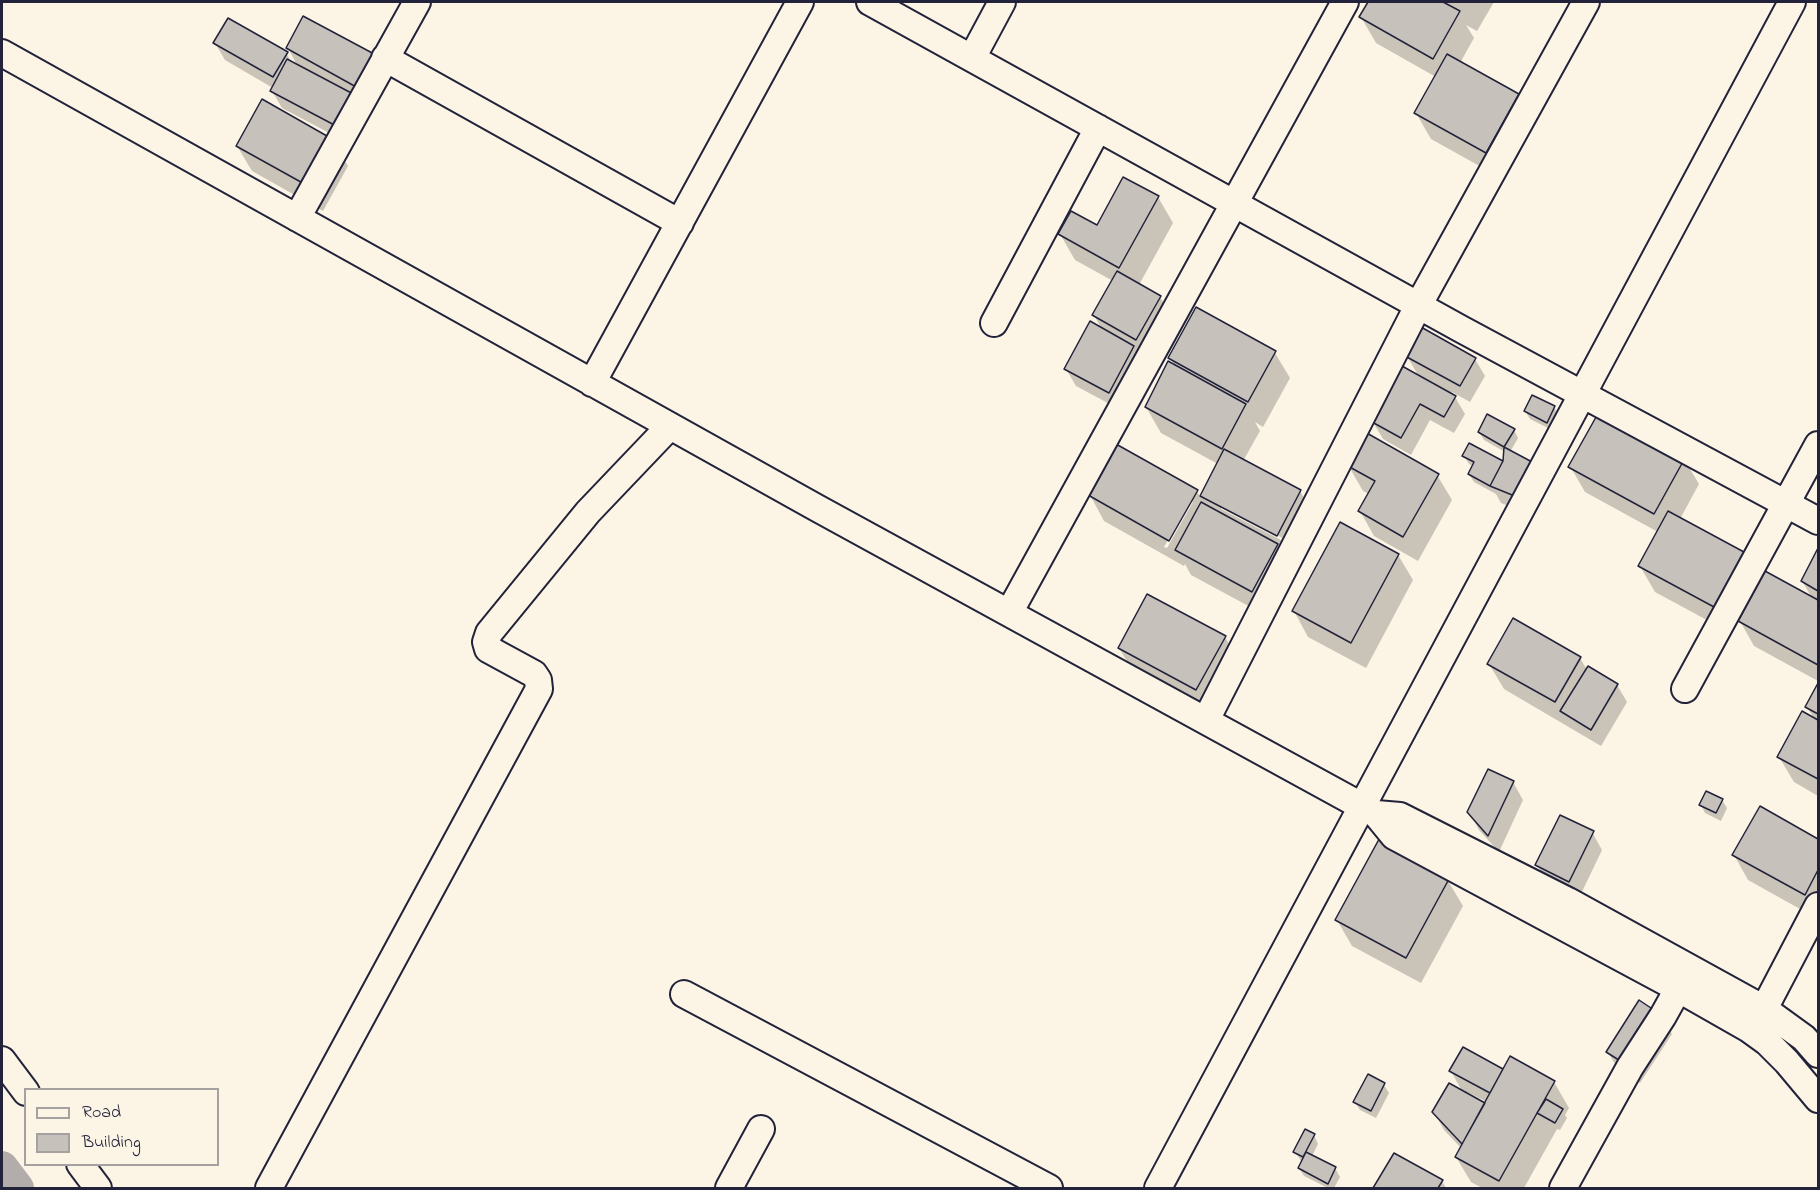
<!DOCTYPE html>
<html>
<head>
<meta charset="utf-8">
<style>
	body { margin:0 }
	#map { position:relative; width:1820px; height:1190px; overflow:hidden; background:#fcf5e5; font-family:"Indie Flower",sans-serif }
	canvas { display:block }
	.frame { position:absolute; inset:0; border:3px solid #22223b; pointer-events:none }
	.legend { position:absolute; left:24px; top:1088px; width:195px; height:78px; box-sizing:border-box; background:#fcf5e5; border:2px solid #a5a1a1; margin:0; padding:8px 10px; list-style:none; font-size:18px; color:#22223b }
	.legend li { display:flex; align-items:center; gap:12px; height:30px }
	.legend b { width:30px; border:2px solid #a5a1a1 }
</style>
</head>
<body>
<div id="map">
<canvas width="1820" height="1190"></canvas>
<div class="frame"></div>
<ul class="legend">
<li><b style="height:8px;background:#fcf5e5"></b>Road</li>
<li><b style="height:16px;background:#c6c1bb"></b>Building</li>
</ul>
</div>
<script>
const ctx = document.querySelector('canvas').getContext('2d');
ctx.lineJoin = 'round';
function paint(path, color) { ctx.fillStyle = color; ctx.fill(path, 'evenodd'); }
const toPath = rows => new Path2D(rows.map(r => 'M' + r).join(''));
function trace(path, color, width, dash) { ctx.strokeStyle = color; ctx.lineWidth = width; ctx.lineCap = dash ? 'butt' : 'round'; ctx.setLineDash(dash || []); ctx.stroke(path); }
paint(toPath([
	[1370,2,1494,2,1477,31,1466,25,1474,38,1460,63,1518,95,1533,121,1501,178,1431,139,1416,113,1436,77,1376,43,1361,17],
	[215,43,286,53,293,64,298,67,288,48,375,56,350,144,282,108,272,91,273,88,225,60],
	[333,141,348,166,323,211,252,171,237,146],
	[1158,197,1173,223,1139,285,1160,297,1170,314,1146,357,1136,351,1143,364,1119,409,1076,386,1066,369,1102,330,1094,315,1113,281,1075,260,1060,234,1098,227],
	[1275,353,1290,378,1263,427,1255,422,1260,431,1243,461,1300,491,1315,517,1267,616,1191,575,1185,564,1184,566,1104,521,1090,495,1197,491,1200,497,1218,464,1161,433,1146,407,1175,366,1170,358],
	[1189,502,1193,502,1167,548,1164,547],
	[1221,505,1284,539,1283,541,1221,509],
	[1407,356,1475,359,1485,376,1470,402,1452,392,1465,414,1454,433,1430,420,1411,455,1383,439,1373,422,1419,377],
	[1554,407,1559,416,1552,430,1530,419,1525,411],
	[1514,430,1518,438,1510,452,1527,513,1501,503,1496,494,1474,482,1469,474,1473,466,1469,464,1464,456,1504,463,1505,452,1484,440,1479,432],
	[1684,459,1699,484,1680,519,1743,553,1758,579,1729,632,1655,592,1640,566,1658,532,1585,492,1570,466],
	[1348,465,1437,475,1452,500,1418,561,1374,536,1360,511,1369,494,1363,491],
	[1818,552,1818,681,1754,646,1740,621,1812,598,1802,581],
	[1398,555,1413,580,1366,668,1308,637,1294,611],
	[1225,637,1240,663,1211,715,1134,673,1119,648],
	[1580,658,1587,670,1617,685,1627,702,1601,746,1504,689,1489,664],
	[1818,686,1818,796,1794,782,1779,757,1815,720,1807,707],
	[1489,771,1513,782,1523,800,1499,852,1479,830,1469,812],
	[1722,800,1727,808,1721,821,1705,813,1701,805],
	[1760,808,1818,840,1818,919,1748,880,1734,855],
	[1592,832,1602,850,1579,898,1547,882,1537,865],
	[1424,867,1448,881,1463,906,1421,983,1352,946,1337,920],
	[1662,1017,1672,1034,1640,1083,1618,1069,1608,1052],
	[1451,1071,1504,1071,1554,1082,1569,1108,1565,1115,1567,1118,1560,1130,1557,1129,1524,1188,1482,1188,1471,1182,1456,1157,1461,1148,1444,1130,1434,1112,1463,1093],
	[1469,1093,1487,1102,1485,1105,1467,1095],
	[1384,1085,1389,1093,1376,1118,1360,1110,1355,1102],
	[1314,1135,1318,1144,1312,1156,1335,1168,1340,1177,1334,1188,1328,1188,1304,1176,1299,1168,1302,1162,1295,1152],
	[1394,1155,1442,1181,1446,1188,1375,1188]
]), '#0003');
trace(toPath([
	[2,1167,18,1188]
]), '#b2adab', 32);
const building = toPath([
	[1368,2,1443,2,1460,11,1433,59,1359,17,1368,2],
	[303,16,376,55,358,88,286,48,303,16],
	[228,18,288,52,273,77,213,43,228,18],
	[1447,54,1519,94,1486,153,1414,113,1447,54],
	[287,59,357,96,340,128,270,91,287,59],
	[262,99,334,140,308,186,236,146,262,99],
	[1123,177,1159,196,1119,268,1058,234,1071,211,1097,225,1123,177],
	[1117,271,1161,296,1136,340,1092,315,1117,271],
	[1196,307,1276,351,1248,402,1168,358,1196,307],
	[1090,321,1134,346,1109,393,1064,369,1090,321],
	[1421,327,1476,358,1460,386,1405,356,1421,327],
	[1168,361,1246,404,1222,449,1145,407,1168,361],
	[1402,366,1456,396,1444,417,1420,404,1401,438,1372,422,1402,366],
	[1532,395,1555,406,1547,423,1524,411,1532,395],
	[1600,410,1685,458,1654,514,1568,467,1600,410],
	[1487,414,1515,429,1504,447,1478,432,1487,414],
	[1365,432,1439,474,1403,537,1358,511,1375,481,1346,465,1365,432],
	[1469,443,1503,461,1490,486,1468,474,1474,462,1462,456,1469,443],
	[1116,444,1198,490,1169,541,1088,495,1116,444],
	[1504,447,1534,463,1517,497,1490,486,1503,461,1504,447],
	[1224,449,1301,490,1277,536,1200,496,1224,449],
	[1201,502,1278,544,1252,592,1175,550,1201,502],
	[1668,511,1744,552,1714,607,1638,566,1668,511],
	[1340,522,1399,554,1351,643,1292,611,1340,522],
	[1818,548,1818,591,1801,581,1818,548],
	[1765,571,1818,600,1818,665,1738,621,1765,571],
	[1147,594,1226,636,1196,690,1118,648,1147,594],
	[1513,618,1581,657,1555,702,1487,664,1513,618],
	[1588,666,1618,684,1591,730,1560,711,1588,666],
	[1818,683,1818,714,1805,707,1818,683],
	[1802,711,1818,720,1818,779,1777,757,1802,711],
	[1488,769,1514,781,1488,836,1467,812,1488,769],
	[1706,791,1723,799,1716,813,1699,805,1706,791],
	[1760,806,1818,839,1818,870,1805,895,1732,855,1760,806],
	[1560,815,1594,831,1569,882,1535,865,1560,815],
	[1384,830,1449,879,1406,958,1335,920,1384,830],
	[1639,1000,1663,1016,1630,1067,1606,1052,1639,1000],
	[1463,1047,1503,1069,1490,1093,1449,1071,1463,1047],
	[1510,1056,1555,1081,1499,1181,1455,1157,1510,1056],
	[1368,1074,1385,1083,1371,1111,1353,1102,1368,1074],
	[1449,1083,1485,1103,1462,1144,1432,1112,1449,1083],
	[1546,1099,1563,1109,1555,1123,1537,1113,1546,1099],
	[1305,1129,1315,1134,1303,1157,1293,1152,1305,1129],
	[1306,1152,1336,1167,1328,1184,1298,1168,1306,1152],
	[1394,1153,1443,1180,1438,1188,1373,1188,1394,1153]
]);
paint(building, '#c6c1bb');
trace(building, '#22223b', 1.5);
const street = toPath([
	[870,2,1461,329,1818,521],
	[2,53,817,508,1376,814,1394,836,1670,984,1749,1029,1767,1042,1787,1062,1818,1099],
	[385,58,680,223],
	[972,58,1002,2],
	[297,218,417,2],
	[994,323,1098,128],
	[592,383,800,2],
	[1009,613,1345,2],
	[1685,689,1818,445],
	[1206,720,1418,306,1586,2],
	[1376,814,1400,816,1568,901,1764,1009,1804,1038,1818,1054],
	[684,994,1049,1188],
	[1755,1021,1764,1009,1818,906],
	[2,1060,26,1092],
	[80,1164,98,1188],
	[269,1188,539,689,538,680,534,674,488,649,486,642,489,633,588,512,670,426],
	[729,1188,761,1129],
	[1158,1188,1792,2],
	[1563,1188,1630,1067,1663,1016,1678,989]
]);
trace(street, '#22223b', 30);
trace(street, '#fcf5e5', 26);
</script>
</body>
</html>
